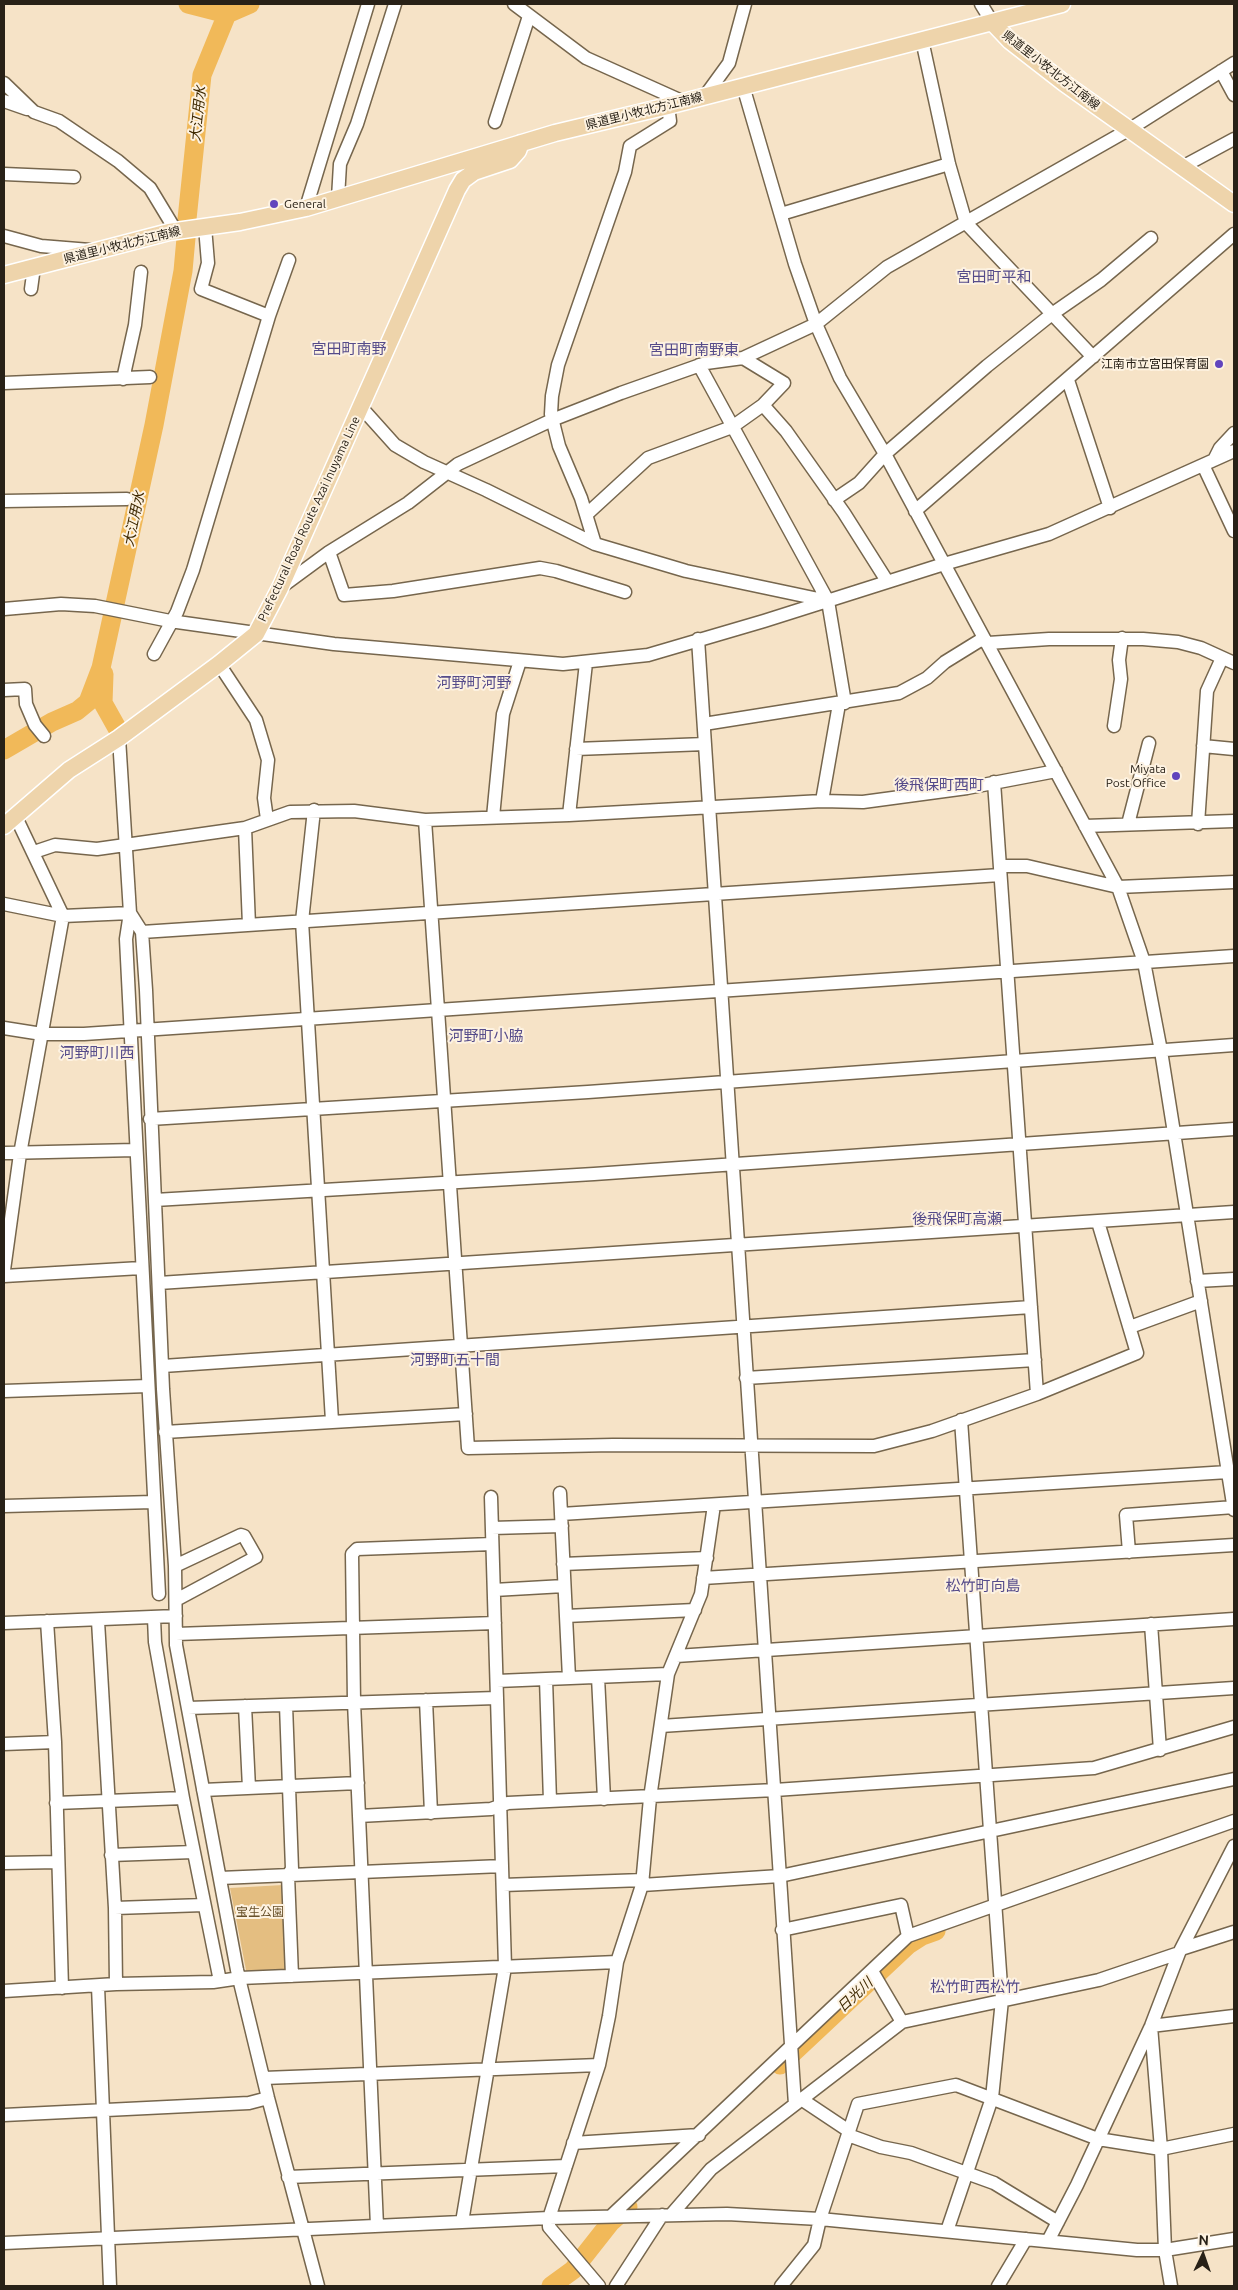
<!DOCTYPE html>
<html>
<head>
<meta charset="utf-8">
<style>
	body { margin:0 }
	#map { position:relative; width:1238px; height:2290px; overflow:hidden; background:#f6e3c7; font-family:Ubuntu,sans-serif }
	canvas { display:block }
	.frame { position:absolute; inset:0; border:5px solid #282117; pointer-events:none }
	.north { position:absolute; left:1178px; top:2230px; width:50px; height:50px; -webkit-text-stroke:4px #fdf2e1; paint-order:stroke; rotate:3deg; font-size:14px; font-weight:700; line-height:20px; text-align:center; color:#282117 }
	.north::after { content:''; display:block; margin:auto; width:18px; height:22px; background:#282117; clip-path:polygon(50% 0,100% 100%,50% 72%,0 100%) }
</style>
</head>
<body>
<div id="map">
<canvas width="1238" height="2290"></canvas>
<div class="frame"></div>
<div class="north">N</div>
</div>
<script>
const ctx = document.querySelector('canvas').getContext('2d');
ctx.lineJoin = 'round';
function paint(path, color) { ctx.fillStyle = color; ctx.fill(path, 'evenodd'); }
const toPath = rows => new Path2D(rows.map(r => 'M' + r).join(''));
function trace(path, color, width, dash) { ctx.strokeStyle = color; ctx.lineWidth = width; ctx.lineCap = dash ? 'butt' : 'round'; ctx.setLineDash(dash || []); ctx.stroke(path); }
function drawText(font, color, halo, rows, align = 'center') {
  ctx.font = font + ' Ubuntu,"Noto Sans JP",sans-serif'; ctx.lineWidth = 4; ctx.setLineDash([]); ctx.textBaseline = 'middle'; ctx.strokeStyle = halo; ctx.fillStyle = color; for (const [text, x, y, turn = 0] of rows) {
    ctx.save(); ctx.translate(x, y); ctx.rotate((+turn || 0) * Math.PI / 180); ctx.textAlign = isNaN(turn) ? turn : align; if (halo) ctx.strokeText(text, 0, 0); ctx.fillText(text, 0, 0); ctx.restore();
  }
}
paint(toPath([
	[283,1885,287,1971,247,1975,230,1888]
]), '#e4be81');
trace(toPath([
	[188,4,227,14,250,4],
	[187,219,202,75,227,14],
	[104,674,103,703,117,728],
	[4,750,52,722,77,711,88,702,101,668,154,425,183,271,186,238],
	[780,2065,908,1945,922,1936,936,1931],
	[551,2286,573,2270,610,2223,628,2207]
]), '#f1b959', 19);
const minor = toPath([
	[514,4,586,58,684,102],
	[981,4,992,22],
	[922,40,949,164,966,223,1093,357],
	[1221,71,1234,95],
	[4,83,34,112,59,121,118,161,150,188,176,231],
	[743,86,795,264,816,324,840,378,885,454,1118,887,1144,962,1161,1051,1234,1510],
	[705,96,729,63,745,4],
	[4,101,27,109],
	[495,122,529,16],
	[1182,167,1234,139],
	[4,174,74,177],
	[338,198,340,164,357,124,395,4],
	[306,208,368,4],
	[781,214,949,164],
	[205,227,208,263,201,289,269,316],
	[4,236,41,246,90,250],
	[31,289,34,267],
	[699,365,828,601,845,703],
	[123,379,135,325,141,272],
	[1068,380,1110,508],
	[4,383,150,377],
	[763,405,786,431,844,513,887,581],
	[360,406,395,445,424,462,486,490,595,544,686,571,828,601],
	[1214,460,1220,448,1234,433],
	[1203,465,1234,531],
	[834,500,859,483,885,454,987,366,1052,314,1101,280,1151,238],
	[4,501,127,499],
	[915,511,1234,234],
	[587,514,648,458,732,427,763,405,784,383,743,358],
	[595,544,581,498,559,446,551,414,552,396,558,365,625,172,630,146,670,121,668,106],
	[329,552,344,595,393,591,540,568,556,571,625,592],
	[280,588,329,552,408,503,458,464,552,420,621,393,706,363,743,358,816,324,887,267,1130,129,1234,63],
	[4,609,61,604,95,606,170,621,334,644,563,664,648,655,764,621,944,564,1049,534,1234,451],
	[698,639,795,2104],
	[988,643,1049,639,1143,639,1178,642,1201,648,1234,663],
	[154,654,177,612,193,570,269,316,289,260],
	[219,664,256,720,268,760,264,798,267,819],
	[4,690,25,689,26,704,35,725,44,736],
	[704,724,899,693,927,678,945,662,979,641,985,640],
	[1114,726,1121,679,1119,660,1122,638],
	[119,738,130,913,126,939,159,1594],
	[1203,746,1234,749],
	[576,749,705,744],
	[994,782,1037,1394],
	[822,801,839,704],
	[314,810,302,921,332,1421],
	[569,815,586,663],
	[493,817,503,714,520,661],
	[425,820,468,1448,613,1445,874,1446,932,1431,1037,1394,1137,1353,1098,1222],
	[1128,824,1149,743],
	[1198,824,1207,691,1222,658],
	[1085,826,1234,821],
	[245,828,249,925],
	[34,852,55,845,97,849,245,828,290,812,354,811,425,820,569,815,822,801,863,802,967,788,1056,771],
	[1000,866,1027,866,1118,887,1234,882],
	[4,904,63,916,130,913],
	[130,913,142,932,146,990,163,1389,175,1566,176,1645,237,1970,268,2098,318,2286],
	[142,932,1000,875],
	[4,1028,42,1034,84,1034,1234,956],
	[150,1119,588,1092,1234,1045],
	[4,1153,135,1150],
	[155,1200,594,1174,1234,1129],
	[4,1270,20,1154,63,916,15,815],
	[4,1276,141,1268],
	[1197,1281,1234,1279],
	[159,1283,1234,1212],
	[1130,1327,1201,1301],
	[163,1366,1031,1307],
	[746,1378,1035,1360],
	[4,1391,148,1386],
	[165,1432,466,1414],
	[560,1493,569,1678],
	[4,1506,153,1502],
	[561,1514,1228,1472],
	[492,1528,562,1526],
	[1129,1552,1126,1515,1234,1507],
	[563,1564,707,1558],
	[175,1566,241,1535,244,1536,256,1557,176,1600],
	[703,1578,1234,1545],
	[494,1590,564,1586],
	[566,1616,695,1610],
	[154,1618,155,1642,183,1798,220,1981],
	[47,1621,55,1742,62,1988],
	[98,1621,115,1908,116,1984],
	[4,1623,176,1616],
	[1151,1624,1160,1750],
	[176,1634,495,1623],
	[676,1656,1234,1619],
	[598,1677,604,1799],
	[546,1679,550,1801],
	[497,1681,668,1674],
	[426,1700,431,1813],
	[286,1705,292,1869,288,1875,292,1976],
	[245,1706,249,1788],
	[188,1708,496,1698],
	[661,1726,1234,1688],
	[4,1744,55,1742],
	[203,1790,358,1783],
	[56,1803,183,1798],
	[359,1816,491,1809,508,1803,775,1790,1094,1768,1234,1727],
	[111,1855,193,1852],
	[4,1863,58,1862],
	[220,1878,502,1866],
	[503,1885,643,1880],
	[642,1885,780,1876,1234,1779],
	[115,1908,204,1905],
	[782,1930,901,1905,908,1936],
	[1181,1949,1234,1932],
	[872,1971,902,2022],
	[98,1986,110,2286],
	[4,1991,116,1984,213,1982,240,1978,617,1962],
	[264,2078,599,2065],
	[801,2099,849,2131],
	[4,2115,249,2103,268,2098],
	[848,2135,881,2147,911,2153,994,2183,1058,2222],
	[573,2143,699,2135],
	[288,2177,566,2166],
	[671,2215,711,2169,902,2022,1099,1980,1179,1953],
	[611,2216,908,1936,1234,1821],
	[462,2222,505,1967,491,1497],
	[377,2226,354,1702,352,1554,357,1549,492,1544],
	[947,2231,992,2098,1002,2000,961,1420],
	[1048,2241,1077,2185,1151,2026,1179,1953,1234,1846],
	[4,2243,549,2218,727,2214,820,2219,1137,2250,1165,2250,1234,2239],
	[599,2286,549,2227,549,2218,599,2065,609,2016,617,1962,642,1885,650,1798,668,1674,701,1594,714,1505],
	[616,2286,662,2215],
	[781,2286,814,2245,820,2219,858,2104,956,2085,1098,2139,1161,2149,1234,2134],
	[998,2286,1026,2239],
	[1171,2286,1165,2250,1161,2149,1151,2026,1234,2016]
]);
const major = toPath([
	[992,22,1010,41,1064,83,1234,204],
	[4,275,169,232,240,222,306,208,555,133,668,106,1062,4],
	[4,826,69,770,119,738,219,664,256,634,280,588,457,190,463,180,474,172,510,160,518,151,521,143]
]);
trace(minor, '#76664d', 15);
trace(major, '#fff', 19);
trace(minor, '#fff', 12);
trace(major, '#eed4ab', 16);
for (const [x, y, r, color] of [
	[274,204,5,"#6144bd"],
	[1219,364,5,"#6144bd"],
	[1176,776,5,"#6144bd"]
]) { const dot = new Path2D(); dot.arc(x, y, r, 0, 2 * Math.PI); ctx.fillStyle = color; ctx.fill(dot); trace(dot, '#fdf2e1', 2); }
drawText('12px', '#282117', '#fdf2e1', [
	["県道里小牧北方江南線",1051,70,38],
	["県道里小牧北方江南線",644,111,-14],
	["県道里小牧北方江南線",122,245,-14],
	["Prefectural Road Route Azai Inuyama Line",309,519,-65]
]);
drawText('12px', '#282117', '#fdf2e1', [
	["General",284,204,"left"],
	["江南市立宮田保育園",1209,364],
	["Miyata",1166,769],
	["Post Office",1166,783]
], 'right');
drawText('12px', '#685029', '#fdf2e1', [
	["宝生公園",260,1912]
]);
drawText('italic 14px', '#3e2800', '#fdf2e1', [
	["大江用水",198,114,-84],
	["大江用水",134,519,-78],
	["日光川",855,1995,-43]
]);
drawText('15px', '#554b8a', '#fdf2e1', [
	["宮田町平和",994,277],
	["宮田町南野",349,349],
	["宮田町南野東",694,350],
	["河野町河野",474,683],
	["後飛保町西町",939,785],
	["河野町小脇",486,1036],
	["河野町川西",97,1053],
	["後飛保町高瀬",957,1219],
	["河野町五十間",455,1360],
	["松竹町向島",983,1586],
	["松竹町西松竹",975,1987]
]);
</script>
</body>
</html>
